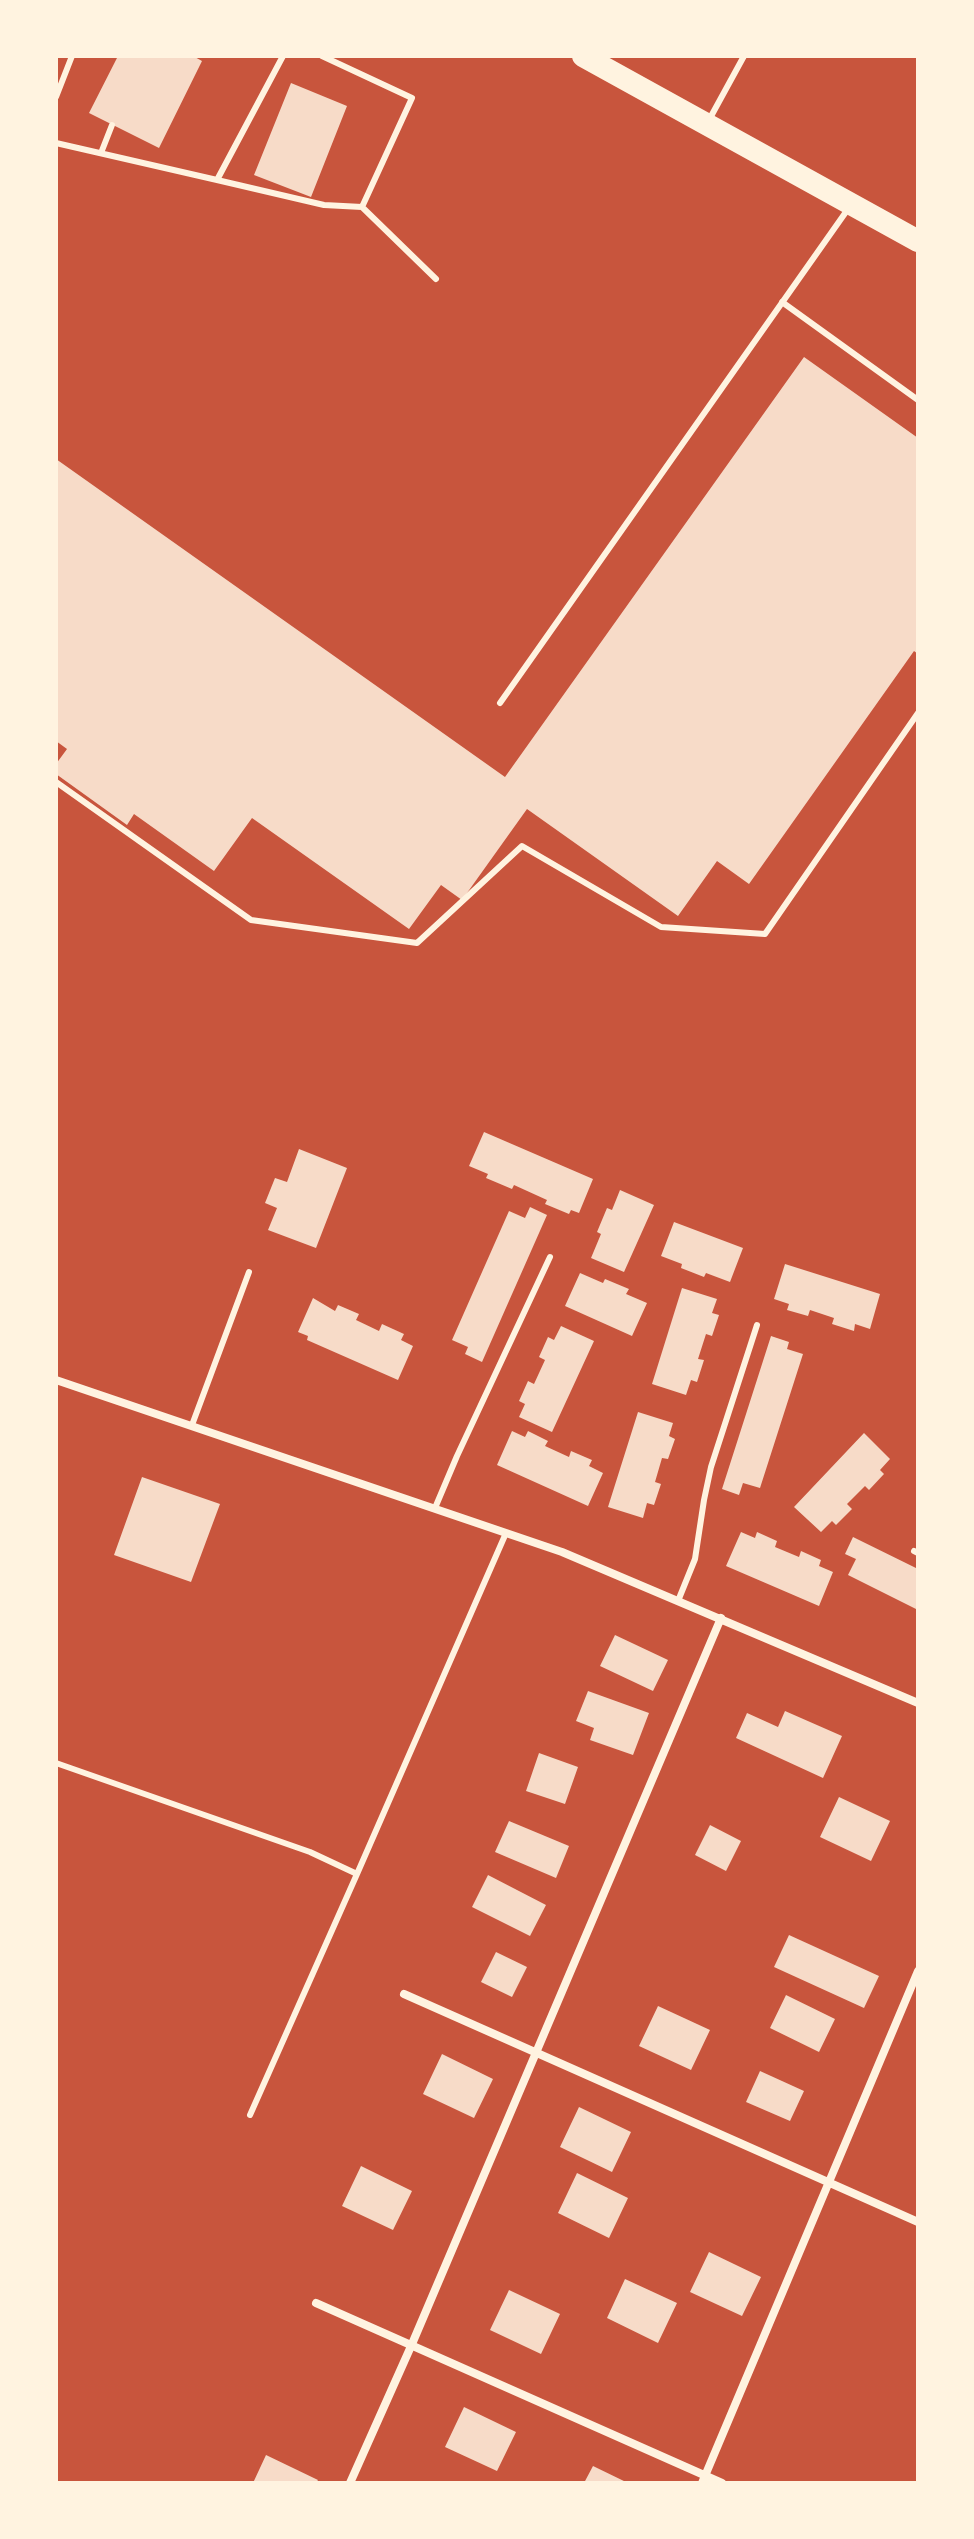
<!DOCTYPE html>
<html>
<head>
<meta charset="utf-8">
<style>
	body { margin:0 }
	#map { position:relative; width:974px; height:2539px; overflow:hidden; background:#c8553d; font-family:Poppins,sans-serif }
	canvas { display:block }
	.frame { position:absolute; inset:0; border:58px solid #fff3e0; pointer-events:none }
</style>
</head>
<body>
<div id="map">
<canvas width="974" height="2539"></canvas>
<div class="frame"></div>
</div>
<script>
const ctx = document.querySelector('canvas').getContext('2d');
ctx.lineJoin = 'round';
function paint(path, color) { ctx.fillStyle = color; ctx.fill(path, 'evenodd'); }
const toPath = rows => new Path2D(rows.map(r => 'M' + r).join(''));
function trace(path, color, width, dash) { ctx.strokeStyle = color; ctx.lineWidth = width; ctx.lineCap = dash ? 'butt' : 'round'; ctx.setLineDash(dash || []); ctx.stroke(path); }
paint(toPath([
	[118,56,193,56,202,61,159,148,89,113],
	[291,83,347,106,311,197,254,175],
	[804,357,918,438,918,654,914,651,749,884,717,861,678,916,527,809,462,900,441,885,409,929,252,818,214,871,134,814,127,825,56,774,56,764,67,749,56,741,56,459,505,777],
	[484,1132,593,1179,579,1213,571,1210,569,1214,545,1204,547,1200,514,1185,512,1189,486,1178,488,1174,469,1166],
	[299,1149,347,1168,316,1248,268,1230,277,1208,265,1203,275,1178,287,1182],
	[620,1190,654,1205,624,1272,591,1258,601,1234,597,1232,607,1208,612,1210],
	[530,1207,547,1215,482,1362,465,1354,468,1347,452,1340,509,1211,525,1218],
	[674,1222,743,1248,730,1282,706,1273,704,1277,681,1268,682,1264,661,1256],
	[785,1264,880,1294,870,1329,855,1324,854,1331,832,1324,834,1318,810,1310,808,1316,787,1310,789,1304,774,1299],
	[580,1273,603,1283,605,1279,629,1289,626,1294,647,1303,632,1336,565,1306],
	[682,1288,717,1299,712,1313,719,1315,712,1336,706,1334,698,1359,704,1360,697,1382,691,1380,686,1395,652,1384],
	[313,1298,335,1311,338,1305,359,1314,356,1320,379,1331,382,1324,404,1334,401,1340,413,1346,398,1380,307,1340,308,1336,298,1332],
	[561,1326,594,1341,552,1432,519,1417,525,1404,519,1401,528,1381,534,1384,545,1360,539,1357,548,1337,554,1340],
	[771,1336,789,1342,787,1349,803,1354,760,1488,743,1483,739,1495,722,1489],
	[638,1412,673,1423,669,1436,675,1439,668,1459,662,1458,655,1482,661,1484,654,1505,647,1503,643,1518,608,1507],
	[512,1431,525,1437,528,1431,548,1441,545,1446,569,1457,571,1451,592,1460,589,1466,603,1473,588,1506,497,1465],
	[864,1433,890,1459,880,1470,884,1474,869,1490,865,1486,847,1504,852,1509,836,1525,832,1521,821,1532,794,1507],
	[142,1477,220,1504,191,1582,114,1555],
	[741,1532,755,1538,757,1532,777,1541,775,1547,799,1557,801,1551,821,1560,819,1566,833,1572,819,1606,726,1566],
	[853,1537,918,1569,918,1610,848,1575,856,1559,845,1554],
	[615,1635,668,1660,653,1691,600,1666],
	[588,1691,649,1713,633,1755,590,1740,594,1728,576,1721],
	[785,1711,842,1736,823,1778,736,1738,747,1713,778,1727],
	[539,1753,578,1767,565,1804,526,1791],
	[839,1797,890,1821,871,1861,820,1837],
	[509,1821,569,1846,556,1878,495,1852],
	[710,1825,741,1841,726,1871,695,1855],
	[488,1875,546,1905,530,1936,472,1907],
	[789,1935,879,1976,864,2008,774,1967],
	[496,1952,527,1967,512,1997,481,1982],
	[786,1995,835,2019,819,2052,770,2028],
	[658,2006,710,2030,691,2070,639,2046],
	[442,2054,493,2079,474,2118,423,2094],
	[760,2071,804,2091,790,2121,746,2102],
	[579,2107,631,2132,612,2172,560,2147],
	[361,2166,412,2191,393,2230,342,2206],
	[577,2173,628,2198,609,2238,558,2213],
	[709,2252,761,2277,742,2316,690,2292],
	[625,2279,677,2303,658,2343,607,2318],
	[509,2290,560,2314,541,2354,490,2330],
	[464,2407,516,2432,497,2471,445,2447],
	[266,2455,318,2480,316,2483,253,2483],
	[593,2466,628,2483,584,2483]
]), '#f7dbc8');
trace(toPath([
	[283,56,217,180,324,205,362,207,412,98,322,56],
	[56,97,72,56],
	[709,120,744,56],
	[56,143,217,180],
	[101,153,112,125],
	[362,207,436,279],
	[782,302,918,400],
	[500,703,848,209],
	[56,782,251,920,417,943,522,846,661,927,765,934,918,713],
	[192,1425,249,1272],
	[435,1508,457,1456,550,1257],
	[914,1551,918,1553],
	[678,1601,695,1559,704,1500,711,1467,757,1325],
	[56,1763,310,1852,357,1874,506,1533],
	[250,2115,357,1874]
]), '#fff3e0', 6);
trace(toPath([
	[56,1380,562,1552,918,1703],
	[404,1994,918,2222],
	[316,2303,722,2483],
	[350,2483,412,2344,721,1618],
	[702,2483,918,1971]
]), '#fff3e0', 8);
trace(toPath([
	[583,56,918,241]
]), '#fff3e0', 22);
</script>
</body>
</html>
